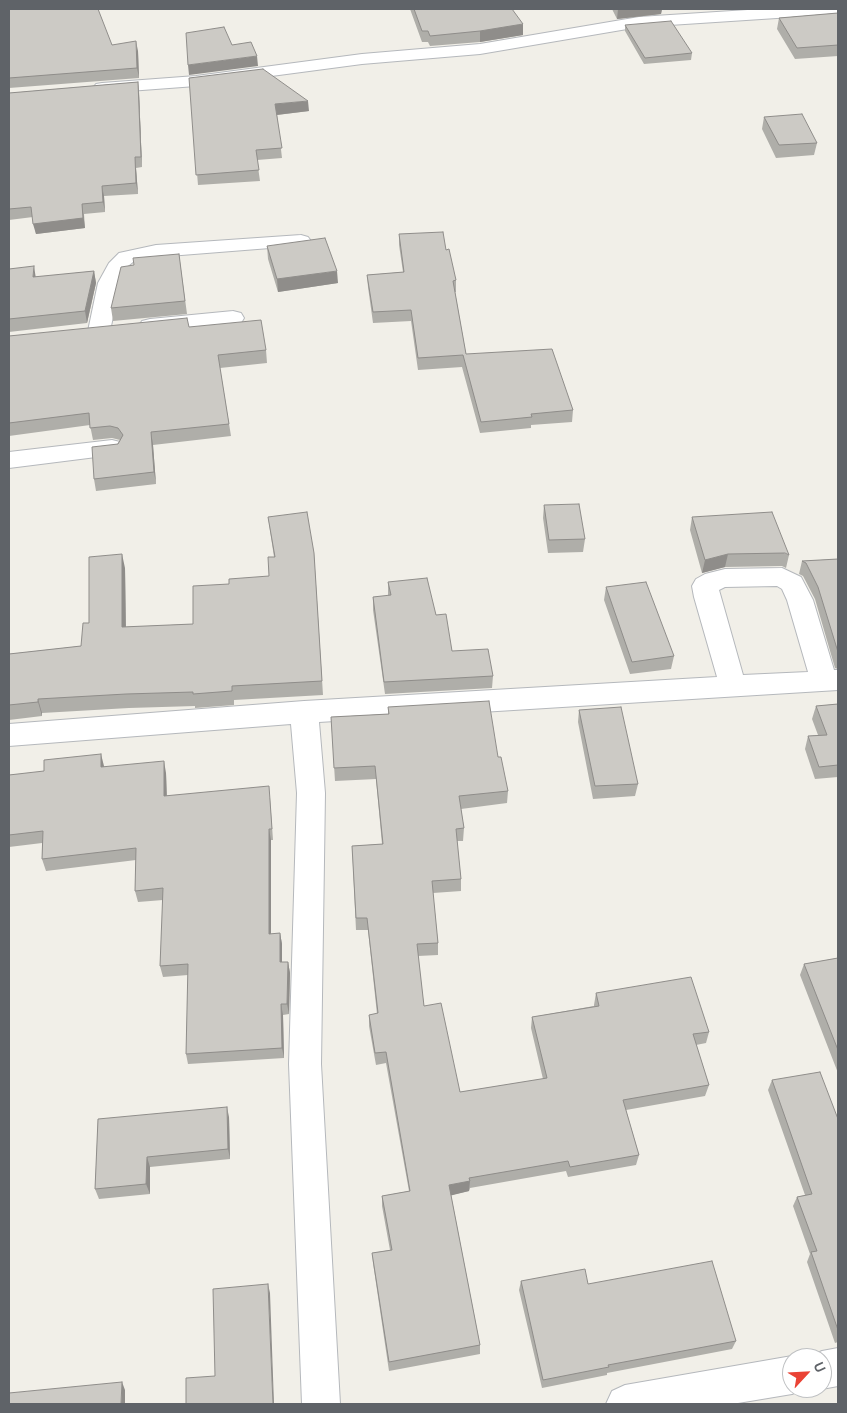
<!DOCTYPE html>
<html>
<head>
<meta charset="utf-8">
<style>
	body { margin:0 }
	#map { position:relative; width:847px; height:1413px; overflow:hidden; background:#f1efe8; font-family:"Space Grotesk",sans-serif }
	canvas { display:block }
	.frame { position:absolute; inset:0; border:10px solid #5f6368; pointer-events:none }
	.north { position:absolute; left:782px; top:1348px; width:50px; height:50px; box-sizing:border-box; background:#fff; border:1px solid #bfc1c3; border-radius:50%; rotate:65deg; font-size:14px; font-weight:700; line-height:20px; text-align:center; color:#5f6368 }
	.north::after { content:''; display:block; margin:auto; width:18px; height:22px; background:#ea4335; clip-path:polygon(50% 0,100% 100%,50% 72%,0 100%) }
</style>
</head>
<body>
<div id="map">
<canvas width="847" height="1413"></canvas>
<div class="frame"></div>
<div class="north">U</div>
</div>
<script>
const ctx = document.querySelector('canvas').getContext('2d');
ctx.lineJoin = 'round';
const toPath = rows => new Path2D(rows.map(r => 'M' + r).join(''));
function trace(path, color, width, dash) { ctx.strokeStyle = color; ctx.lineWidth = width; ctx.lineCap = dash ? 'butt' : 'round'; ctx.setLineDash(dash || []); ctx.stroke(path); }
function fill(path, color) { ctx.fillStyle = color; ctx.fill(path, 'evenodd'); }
const street = toPath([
	[763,9,838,9,838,14,639,27,480,54,362,64,196,86,102,93,96,92,93,88,96,84,102,83,196,76,362,54,480,44,639,17,763,9],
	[301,235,308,237,311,241,308,245,156,257,133,262,128,266,120,283,110,331,107,336,99,338,91,336,88,331,98,283,109,263,119,253,156,245,301,235],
	[233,311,241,313,244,318,241,323,150,333,142,331,139,326,142,321,150,319,233,311],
	[112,440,120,442,124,448,120,454,9,468,9,452,112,440],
	[782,568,801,577,813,600,834,670,838,670,838,690,319,722,325,793,321,1064,340,1404,302,1404,289,1064,297,793,291,724,9,746,9,724,304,701,717,677,694,597,692,586,696,579,705,574,725,569,782,568],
	[777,586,782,589,787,600,808,672,743,675,719,590,725,587,777,586],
	[838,1348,838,1386,822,1389,820,1388,822,1388,822,1358,809,1357,822,1351,838,1348],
	[792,1356,796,1358,792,1358,792,1388,805,1388,792,1394,732,1404,606,1404,612,1391,625,1385,792,1356]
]);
trace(street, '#b5b8bc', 2);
fill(street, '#fff');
fill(toPath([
	[9,9,112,45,138,51,139,78,9,88,9,89],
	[410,9,512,9,523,35,480,42,430,46,428,42,422,42],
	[612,9,662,9,661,14,617,19],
	[838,13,838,56,795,59,777,29,779,18],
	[625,25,692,53,691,60,644,64,625,31],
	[189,78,309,111,277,115,282,158,257,160,260,181,198,185],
	[138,82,139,92,142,167,136,168,138,194,104,196,105,212,84,214,85,228,36,234,33,217,9,220,9,93],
	[764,117,817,143,814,155,776,158,762,129],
	[399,234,446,250,456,280,456,292,455,292,466,354,573,410,572,422,531,425,531,428,480,433,462,367,418,370,411,321,373,323,368,287,367,275,403,272,399,245],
	[267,246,338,283,278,292,268,259],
	[179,254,187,314,113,321,111,308,134,265],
	[9,269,36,277,94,271,96,283,87,323,9,332],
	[189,327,266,350,267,363,220,368,231,436,153,445,156,484,96,491,94,479,120,440,112,438,93,440,90,425,9,436,9,336],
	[544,505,585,539,583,552,548,553,543,518],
	[268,517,314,553,323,695,234,700,234,705,195,708,195,706,129,708,42,713,42,716,9,720,9,654,81,646,89,623,125,568,126,627,193,624,229,584,269,576,274,557],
	[692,517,789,555,786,568,782,566,725,567,702,573,690,530],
	[838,559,838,669,835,668,815,599,803,576,799,574,802,561],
	[388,582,436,615,452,651,493,676,492,688,385,694,373,610,373,597,388,596],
	[606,587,674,656,671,669,630,674,604,600],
	[838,704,838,777,815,779,805,749,808,736,818,735,812,719,816,706],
	[388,707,498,757,508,791,507,803,461,809,464,828,463,841,457,841,461,879,461,891,433,893,438,943,438,955,418,956,424,1006,460,1092,543,1079,531,1028,532,1017,594,1006,594,1005,596,993,709,1032,706,1043,696,1045,709,1085,705,1096,626,1110,639,1155,636,1165,568,1177,566,1171,470,1188,469,1191,451,1195,480,1345,480,1354,389,1371,373,1263,372,1253,390,1250,382,1206,382,1196,409,1191,386,1063,376,1065,369,1026,369,1015,377,1014,368,930,356,930,352,846,382,844,376,779,335,781,331,717,388,714],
	[579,710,638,784,635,796,593,799,578,722],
	[104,767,166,773,167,796,270,798,273,840,271,840,271,934,280,933,282,944,282,962,288,962,290,973,289,1014,283,1015,284,1058,188,1064,186,1054,188,975,163,977,160,966,163,900,138,902,135,891,136,860,46,871,42,859,42,843,9,847,9,775],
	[838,958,838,1073,800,975,804,964],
	[772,1080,838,1119,838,1342,835,1343,807,1262,810,1254,793,1206,797,1197,805,1195,768,1090],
	[229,1117,230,1159,150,1167,150,1194,99,1199,95,1189,98,1119],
	[521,1281,588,1284,736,1341,732,1349,607,1373,607,1375,542,1388,519,1290]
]), '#afaea9');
fill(toPath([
	[618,9,662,9,661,14,617,19],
	[523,24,523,35,480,42,480,31],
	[136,41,138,51,139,78,137,68],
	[257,56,258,66,189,75,188,65],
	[138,82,139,92,142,167,141,157],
	[308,101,309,111,276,115,275,104],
	[135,157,136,168,138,194,136,183],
	[102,186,104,196,105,212,103,202],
	[82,204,85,228,36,234,33,224],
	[34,266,36,279,33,277],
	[94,271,96,283,87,323,85,311],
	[337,271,338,283,278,292,277,279],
	[151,432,153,445,156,484,154,472],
	[122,554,125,568,126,642,122,627],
	[728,554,725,567,702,573,705,560],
	[38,699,42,713,42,716,38,702],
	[101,754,104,766,104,779,101,767],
	[164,761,166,773,167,808,164,796],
	[269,829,271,840,271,945,269,934],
	[280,933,282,944,282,973,280,962],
	[288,962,290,973,289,1014,287,1004],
	[281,1004,283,1015,284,1058,282,1048],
	[227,1107,229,1117,230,1159,228,1149],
	[147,1157,150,1167,150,1194,146,1184],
	[470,1181,469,1191,449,1196,449,1185],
	[268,1284,270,1293,274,1404,273,1404],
	[122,1382,125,1390,125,1404,121,1404]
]), '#8f8d8a');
const building = toPath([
	[9,9,98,9,112,45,136,41,137,68,9,78,9,9],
	[414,9,512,9,523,24,480,31,430,36,428,31,422,31,414,9],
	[838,13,838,45,797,48,779,18,838,13],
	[671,21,692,53,645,58,625,25,671,21],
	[224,27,232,45,251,42,257,56,188,65,186,33,224,27],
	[263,69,308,101,275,104,282,148,256,150,259,170,196,175,189,78,263,69],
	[138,82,141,157,135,157,136,183,102,186,103,202,82,204,83,218,33,224,31,207,9,209,9,93,138,82],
	[802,114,817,143,779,145,764,117,802,114],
	[443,232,446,250,449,249,456,280,453,281,466,354,552,349,573,410,531,414,532,417,481,422,463,355,418,358,411,310,373,312,367,275,404,272,399,234,443,232],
	[325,238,337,271,277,279,267,246,325,238],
	[179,254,185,301,111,308,121,267,134,265,133,258,179,254],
	[34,266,33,277,94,271,85,311,9,319,9,269,34,266],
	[187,318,189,327,261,320,266,350,218,355,229,424,151,432,154,472,94,479,92,447,118,444,123,435,118,428,110,426,90,428,89,413,9,423,9,336,187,318],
	[579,504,585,539,549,540,544,505,579,504],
	[307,512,314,553,322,681,232,686,232,691,193,694,193,692,126,694,38,699,38,702,9,705,9,654,81,646,83,623,89,623,89,557,122,554,122,627,193,624,193,586,229,584,229,579,269,576,268,557,275,557,268,517,307,512],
	[772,512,789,555,785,553,728,554,705,560,692,517,772,512],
	[838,559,838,652,818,587,806,563,802,561,838,559],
	[427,578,436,615,446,614,452,651,488,649,493,676,384,682,373,597,391,595,388,582,427,578],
	[646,582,674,656,632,662,606,587,646,582],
	[489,701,498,757,501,757,508,791,459,796,464,828,456,829,461,879,432,881,438,943,417,944,424,1006,441,1003,460,1092,547,1078,532,1017,599,1006,596,993,691,977,709,1032,693,1034,709,1085,623,1100,639,1155,570,1167,568,1161,469,1178,470,1181,449,1185,480,1345,389,1362,372,1253,392,1250,382,1196,410,1191,386,1052,375,1053,369,1015,378,1013,367,918,356,918,352,846,383,844,375,766,334,768,331,717,389,714,388,707,489,701],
	[838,704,838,765,819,767,808,736,827,735,816,706,838,704],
	[621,707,638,784,595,786,579,710,621,707],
	[101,754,101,767,164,761,164,796,269,786,272,829,269,829,269,934,280,933,280,962,288,962,287,1004,281,1004,282,1048,186,1054,188,964,160,966,163,888,135,891,136,848,42,859,43,831,9,835,9,775,44,771,44,760,101,754],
	[838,958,838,1050,804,964,838,958],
	[820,1072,838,1119,838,1330,811,1252,817,1251,797,1197,812,1194,772,1080,820,1072],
	[227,1107,228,1149,147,1157,146,1184,95,1189,98,1119,227,1107],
	[712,1261,736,1341,608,1365,609,1367,543,1380,521,1281,585,1269,588,1284,712,1261],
	[268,1284,273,1404,186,1404,186,1378,215,1376,213,1289,268,1284],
	[122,1382,121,1404,9,1404,9,1393,122,1382]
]);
fill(building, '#cccac5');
trace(building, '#8f8d8a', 1);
</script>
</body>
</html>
